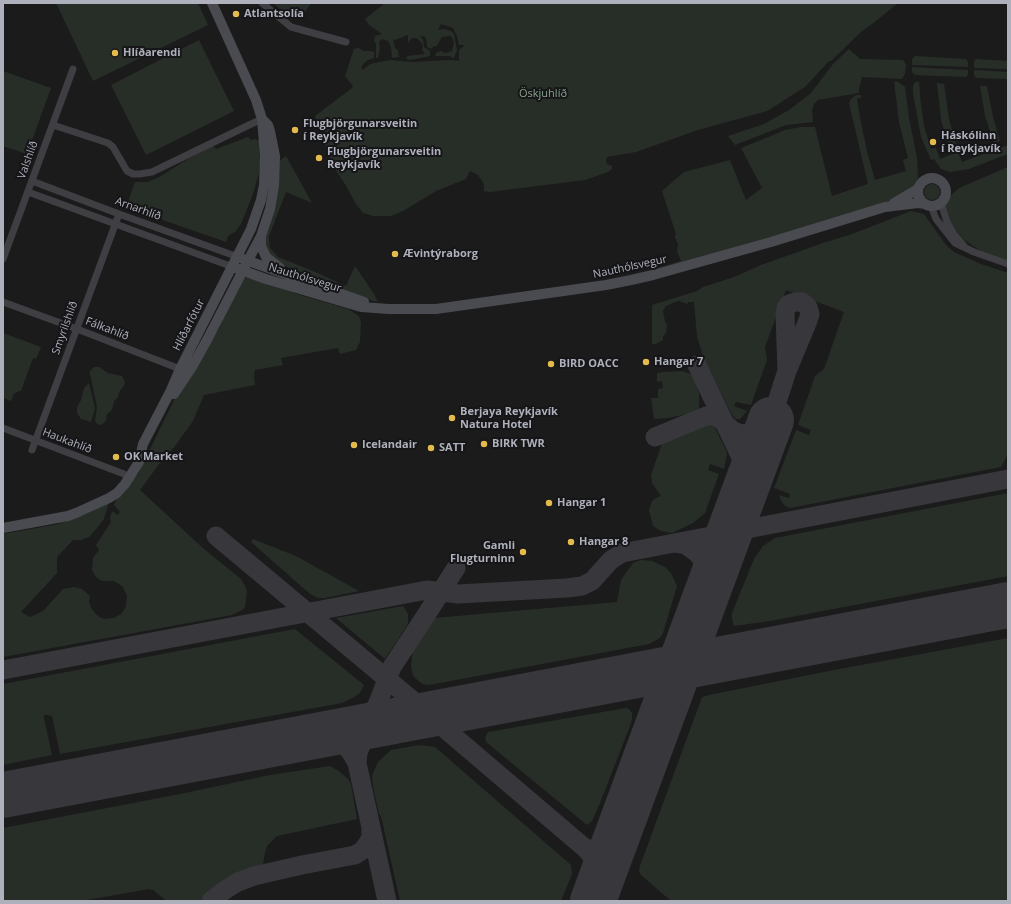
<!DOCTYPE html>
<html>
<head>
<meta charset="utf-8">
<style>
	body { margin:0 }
	#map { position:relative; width:1011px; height:904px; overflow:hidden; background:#1b1b1c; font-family:"Open Sans",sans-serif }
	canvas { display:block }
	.frame { position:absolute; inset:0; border:4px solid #aeb1bb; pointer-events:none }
</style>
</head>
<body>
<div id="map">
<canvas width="1011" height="904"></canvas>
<div class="frame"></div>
</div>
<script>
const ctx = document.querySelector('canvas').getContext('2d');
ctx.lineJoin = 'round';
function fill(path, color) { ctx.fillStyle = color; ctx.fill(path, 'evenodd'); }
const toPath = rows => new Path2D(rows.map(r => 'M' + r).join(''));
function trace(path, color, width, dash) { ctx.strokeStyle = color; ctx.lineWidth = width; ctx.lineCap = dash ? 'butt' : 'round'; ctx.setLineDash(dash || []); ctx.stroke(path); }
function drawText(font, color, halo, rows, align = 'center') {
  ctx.font = font + ' "Open Sans",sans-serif'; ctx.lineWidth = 4; ctx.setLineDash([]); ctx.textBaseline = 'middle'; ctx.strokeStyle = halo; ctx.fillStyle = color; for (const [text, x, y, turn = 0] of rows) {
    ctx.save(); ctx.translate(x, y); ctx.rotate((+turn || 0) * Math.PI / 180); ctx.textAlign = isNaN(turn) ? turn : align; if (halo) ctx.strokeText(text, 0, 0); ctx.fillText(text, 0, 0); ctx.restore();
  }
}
fill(toPath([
	[56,3,198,3,208,25,93,81],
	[273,3,311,3,303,15,285,13],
	[385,3,898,3,876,21,861,32,831,61,829,61,805,87,767,111,698,130,636,152,607,157,606,160,607,164,612,166,612,169,608,172,585,180,490,192,484,191,484,184,478,175,470,171,466,179,436,191,403,211,391,216,373,216,363,213,356,204,345,184,331,163,315,116,352,88,353,84,352,85,345,76,354,49,359,48,363,51,370,51,374,52,374,58,366,61,361,67,363,70,370,64,390,60,412,62,451,60,459,61,459,50,465,45,459,45,457,36,453,28,441,24,438,30,444,29,451,31,454,34,457,50,454,58,449,56,435,56,436,53,440,51,446,53,452,51,454,42,451,36,442,37,436,47,434,46,431,49,427,47,426,37,420,36,423,40,424,47,430,51,430,56,410,60,407,59,406,58,408,56,425,54,422,50,423,47,421,42,416,38,412,38,408,43,408,35,395,40,393,39,395,48,398,50,399,57,392,58,391,47,388,41,382,39,379,42,380,48,378,58,376,58,376,43,374,41,375,36,382,34,369,25,365,19],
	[199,40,234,111,146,155,111,85],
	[849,49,860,59,903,60,906,64,905,74,902,79,862,77,859,89,859,93,818,100,814,104,812,110,813,122,786,125,735,145,728,136,764,124,789,110,811,93,833,64],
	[915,56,966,59,968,62,968,67,912,65,912,59],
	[976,59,1008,61,1008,69,974,68,974,62],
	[912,67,968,70,968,74,966,77,915,75,912,72],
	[974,70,1008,72,1008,79,976,78,974,75],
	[3,71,51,88,27,154,3,146],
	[894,81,898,82,905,87,909,118,917,158,918,178,913,188,896,199,884,204,802,229,636,275,681,261,677,251,678,244,675,237,676,234,662,191,684,172,730,160,746,200,762,188,741,148,761,140,785,130,801,127,815,127,832,196,868,184,849,103,851,99,856,95,861,95,861,98,857,98,860,118,867,151,875,180,906,171,903,160,908,158,899,122],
	[915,82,919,82,921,105,924,126,931,149,936,148,940,159,958,152,962,162,1008,145,1008,154,969,169,950,172,941,169,934,159,931,160,921,137,913,93,913,86],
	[937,83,944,84,949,119,957,147,950,149,941,120],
	[980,86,987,86,993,117,1000,141,994,143,985,116],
	[248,137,251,140,255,139,259,141,260,163,259,173,253,194,241,224,236,231,228,236,226,242,163,220,158,216,127,205,135,182,148,182,161,176,188,159,213,146,216,149],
	[286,156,312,203,286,192,269,236,269,242,270,248,278,257,313,271,346,286,355,266,374,294,378,302,366,299,341,290,311,276,282,265,264,249,278,162],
	[1008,167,1008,261,979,250,963,239,953,226,948,218,945,205,949,197,959,188],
	'924 192a8 8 0 1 1 16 0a8 8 0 1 1-16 0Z',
	[911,211,924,214,946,245,954,252,981,264,1008,273,1008,454,1001,467,790,508,785,506,781,501,779,495,789,498,790,494,774,488,796,430,809,435,811,430,798,425,815,376,824,369,844,312,786,290,765,347,767,360,751,405,736,402,734,406,747,411,740,419,736,419,732,415,704,359,697,337,694,302,688,302,688,304,679,301,675,302,666,306,663,311,665,322,667,325,666,333,663,336,663,340,656,344,652,344,652,305,697,291,703,287,734,277,761,265,823,243,852,234],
	[251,276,297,294,348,309,359,316,361,323,360,342,356,350,340,354,338,348,281,358,283,365,255,370,254,377,255,385,204,395,193,421,175,446,162,460,140,490,204,549,241,579,245,586,247,591,245,607,242,610,232,615,3,657,3,534,59,524,90,512,110,499,104,519,98,527,89,537,81,540,73,540,57,557,57,573,21,612,30,617,43,611,63,589,74,587,82,589,90,596,89,602,91,608,96,614,101,618,105,619,114,618,121,614,124,610,126,606,127,596,123,587,114,581,102,581,96,577,92,570,93,558,99,550,96,545,111,522,110,518,112,511,118,515,120,512,114,505,118,495,138,474,175,398,220,327,233,293,240,280],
	[3,333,41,347,36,359,33,358,21,391,19,391,14,394,11,401,3,398],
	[94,367,99,367,108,373,122,376,125,382,124,386,120,390,118,397,114,401,112,410,107,414,106,421,101,425,97,424,95,421,97,407,90,374,90,371],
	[682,371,694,375,699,393,699,408,697,412,668,418,654,419,651,398,658,398,658,389,663,388,662,381,657,382,657,373,663,372],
	[89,383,95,408,91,422,81,419,77,413,77,407,81,400,84,388],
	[708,425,714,426,726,450,727,454,724,469,710,464,708,470,719,474,705,513,693,523,672,533,661,531,653,526,649,510,652,501,656,498,661,496,652,483,651,475,662,443,691,428],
	[1008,493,1008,576,770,621,734,626,732,619,732,613,754,559,763,546,775,538],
	[253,539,296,556,359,591,325,598,318,598,310,594,251,542],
	[641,560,652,561,665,567,671,573,677,586,663,633,660,638,649,644,429,685,422,684,413,676,411,665,413,649,434,618,617,602,621,580,633,563],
	[403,606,408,614,408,624,385,659,336,618],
	[295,629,364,685,360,693,354,697,342,703,60,754,52,716,47,715,44,715,44,718,52,755,3,765,3,684],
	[1008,638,1008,901,671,901,641,875,639,871,640,866,702,697,709,695,834,670],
	[626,708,629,709,632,713,632,719,630,726,600,803,592,821,587,825,486,742,485,738,488,732],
	[419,745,435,747,571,865,572,874,561,901,400,901,381,816,379,814,374,792,372,778,373,773,378,762,391,750],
	[330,766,339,771,348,779,351,784,357,819,277,836,267,846,264,857,263,867,242,873,234,877,215,889,201,901,167,901,153,890,149,889,81,901,3,901,3,828,180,794,270,775]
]), '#272e28');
trace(toPath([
	[697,365,745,466,747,479,744,493,734,517,728,525,715,534],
	[655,437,706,416,714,416,720,419,733,431,741,434,754,433,763,429,771,420,787,371,807,323,810,314,808,307,802,302,795,302,789,304,786,308,785,314,787,371],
	[216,536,417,704,432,710,463,708],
	[674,543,686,545,697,553,703,560,707,568,708,576,708,592],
	[3,670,427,590,458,594,567,588,582,586,592,581,611,560,622,553,1008,479],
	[415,717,433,721,444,728,586,849,599,865,601,871,601,880],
	[335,733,360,724,369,717,373,710],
	[317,736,335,740,344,745,350,751,357,763],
	[363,740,375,728,387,723],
	[586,849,599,849,608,847,615,842],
	[211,901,225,890,238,882,254,876,302,865,355,855,363,850,368,843,371,837,371,828],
	[387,901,357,763,358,753,392,667,430,609,456,568]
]), '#38383c', 19);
trace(toPath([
	[3,795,1008,605],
	[593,901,771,420]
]), '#38383c', 46);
trace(toPath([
	[262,3,291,27,346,42],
	[53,125,108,143,113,147,127,171,133,174,140,174,152,172,249,125,262,119],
	[32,181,119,214,238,257],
	[28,192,233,267],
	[941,203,947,222,954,234,964,246],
	[931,206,936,219,955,243,974,252,1008,264],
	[3,259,73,69],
	[3,302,77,329,180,369],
	[3,428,124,474],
	[32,450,119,214]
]), '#3e3e43', 7);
trace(toPath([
	'918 192a14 14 0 1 1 28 0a14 14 0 1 1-28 0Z',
	[894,203,918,189],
	[261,236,261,246,266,257,280,268],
	[243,259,364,302],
	[233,267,266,279,361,307,389,309,436,309,606,285,631,280,653,275,771,242,885,207,918,203,925,204],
	[174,394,192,367,207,340,252,253,261,236,270,209,274,186,275,156,270,131,268,125,262,119],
	[3,528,68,516,76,513,109,498,117,493,125,484,139,462,143,444,171,390,180,369,251,229,261,200,264,185,265,156,262,119,256,100,212,3]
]), '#4a4b51', 10);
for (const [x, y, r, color] of [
	[236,14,4,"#e3bb4c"],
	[115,53,4,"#e3bb4c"],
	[295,130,4,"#e3bb4c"],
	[933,142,4,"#e3bb4c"],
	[319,158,4,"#e3bb4c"],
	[395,254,4,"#e3bb4c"],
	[646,362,4,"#e3bb4c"],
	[551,364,4,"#e3bb4c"],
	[452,418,4,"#e3bb4c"],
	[484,444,4,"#e3bb4c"],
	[354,445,4,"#e3bb4c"],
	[431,448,4,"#e3bb4c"],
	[116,457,4,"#e3bb4c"],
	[549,503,4,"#e3bb4c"],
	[571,542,4,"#e3bb4c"],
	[523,552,4,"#e3bb4c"]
]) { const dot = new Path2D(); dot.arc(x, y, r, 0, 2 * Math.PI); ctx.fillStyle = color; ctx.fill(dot); trace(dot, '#161518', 1.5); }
drawText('bold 11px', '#aeb1bb', '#161518', [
	["Atlantsolía",244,14],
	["Hlíðarendi",123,53],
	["Flugbjörgunarsveitin",303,124],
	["í Reykjavík",303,137],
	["Háskólinn",941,136],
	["í Reykjavík",941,149],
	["Flugbjörgunarsveitin",327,152],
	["Reykjavík",327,165],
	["Ævintýraborg",403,254],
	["Hangar 7",654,362],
	["BIRD OACC",559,364],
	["Berjaya Reykjavík",460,412],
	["Natura Hotel",460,425],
	["BIRK TWR",492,444],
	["Icelandair",362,445],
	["SATT",439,448],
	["OK Market",124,457],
	["Hangar 1",557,503],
	["Hangar 8",579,542],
	["Gamli",515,546,"right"],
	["Flugturninn",515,559,"right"]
], 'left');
drawText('11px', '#87a48b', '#161518', [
	["Öskjuhlíð",543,94]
]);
drawText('11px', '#aeb1bb', '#161518', [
	["Valshlíð",28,160,-70],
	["Arnarhlíð",138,209,20],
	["Nauthólsvegur",630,267,-12],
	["Nauthólsvegur",305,278,17],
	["Hlíðarfótur",189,325,-63],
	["Smyrilshlíð",65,328,-70],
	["Fálkahlíð",107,329,21],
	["Haukahlíð",67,441,21]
]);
</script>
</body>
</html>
